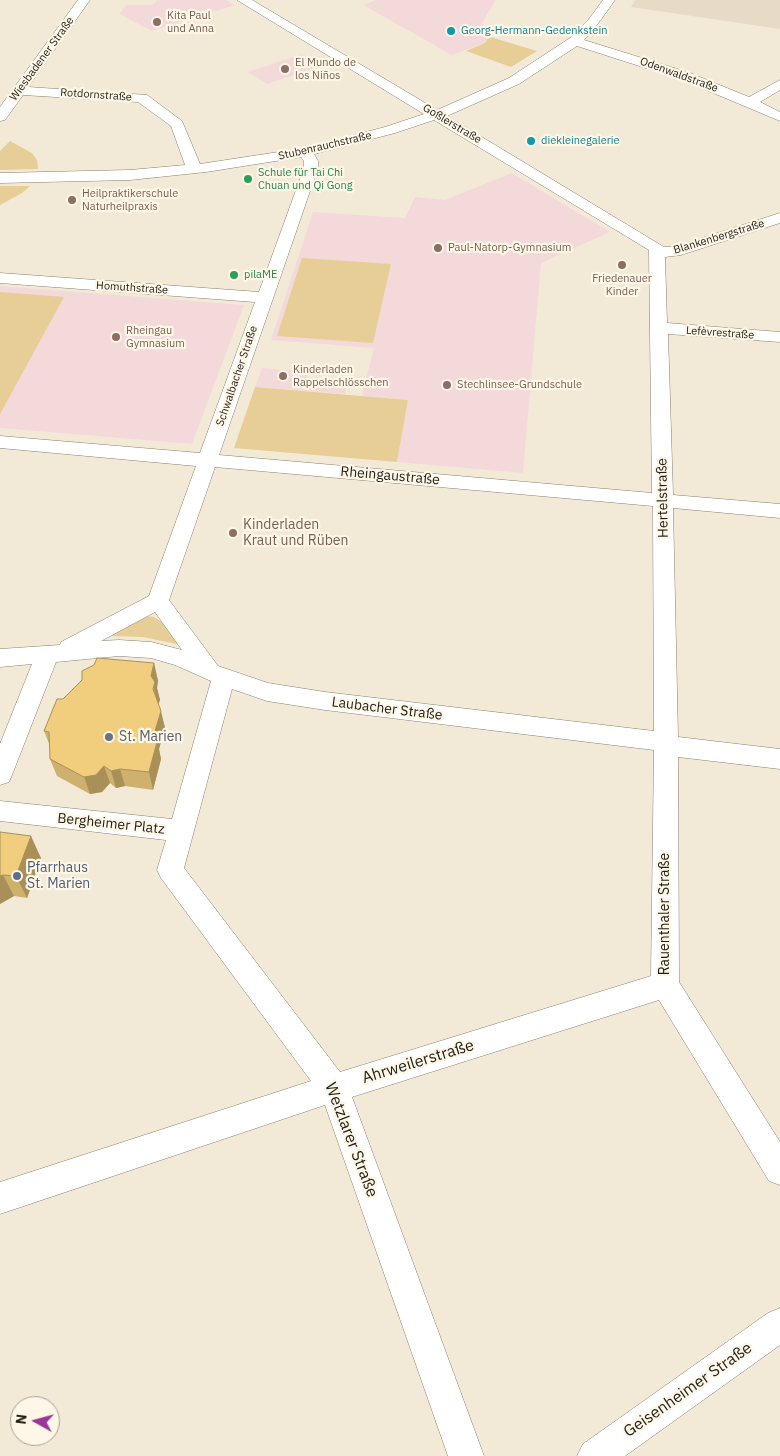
<!DOCTYPE html>
<html>
<head>
<meta charset="utf-8">
<style>
	body { margin:0 }
	#map { position:relative; width:780px; height:1456px; overflow:hidden; background:#f2ead7; font-family:"IBM Plex Sans",sans-serif }
	canvas { display:block }
	.north { position:absolute; left:10px; top:1396px; width:50px; height:50px; box-sizing:border-box; background:#fef7e8; border:1px solid #a6a095; border-radius:50%; rotate:277deg; font-size:14px; font-weight:700; line-height:20px; text-align:center; color:#211e18 }
	.north::after { content:''; display:block; margin:auto; width:18px; height:22px; background:#9b359a; clip-path:polygon(50% 0,100% 100%,50% 72%,0 100%) }
</style>
</head>
<body>
<div id="map">
<canvas width="780" height="1456"></canvas>
<div class="north">N</div>
</div>
<script>
const ctx = document.querySelector('canvas').getContext('2d');
ctx.lineJoin = 'round';
function fill(path, color) { ctx.fillStyle = color; ctx.fill(path, 'evenodd'); }
const toPath = rows => new Path2D(rows.map(r => 'M' + r).join(''));
function trace(path, color, width, dash) { ctx.strokeStyle = color; ctx.lineWidth = width; ctx.lineCap = dash ? 'butt' : 'round'; ctx.setLineDash(dash || []); ctx.stroke(path); }
function drawText(font, color, halo, rows, align = 'center') {
  ctx.font = font + ' "IBM Plex Sans",sans-serif'; ctx.lineWidth = 4.5; ctx.setLineDash([]); ctx.textBaseline = 'middle'; ctx.strokeStyle = halo; ctx.fillStyle = color; for (const [text, x, y, turn = 0] of rows) {
    ctx.save(); ctx.translate(x, y); ctx.rotate((+turn || 0) * Math.PI / 180); ctx.textAlign = isNaN(turn) ? turn : align; if (halo) ctx.strokeText(text, 0, 0); ctx.fillText(text, 0, 0); ctx.restore();
  }
}
fill(toPath([
	[635,0,780,0,780,29,631,7]
]), '#e7dbc7');
fill(toPath([
	[157,0,226,0,235,5,152,31,119,14,126,5,153,5],
	[376,0,496,0,482,23,489,38,485,43,452,55,363,5],
	[302,54,321,66,267,84,248,72],
	[512,173,610,232,541,263,523,473,397,462,408,400,362,396,374,348,271,340,313,212,405,218,415,197,445,200],
	[0,286,244,305,192,444,0,428],
	[262,368,309,372,306,381,347,386,345,394,255,387]
]), '#f4d9da');
fill(toPath([
	[487,36,537,51,511,67,466,51,485,43,488,38],
	[10,141,32,153,37,160,38,169,0,170,0,151],
	[0,186,30,186,22,193,0,205],
	[302,258,391,264,373,343,277,336],
	[0,292,64,297,0,414],
	[255,387,408,400,397,462,234,448],
	[146,616,154,617,162,622,181,645,143,637,109,636]
]), '#e6ce96');
const minor = toPath([
	[78,0,90,0,28,87,147,95,182,121,200,164,305,148,385,127,424,114,237,0,252,0,437,110,509,78,570,38,589,19,603,0,615,0,597,25,584,40,690,73,749,97,780,80,780,90,760,102,780,112,780,121,680,79,577,46,519,84,447,116,664,247,674,247,780,213,780,223,681,255,665,257,667,323,780,332,780,342,668,334,673,495,780,504,780,518,673,508,678,737,780,749,780,769,678,757,679,982,780,1142,780,1185,769,1181,659,1000,352,1097,484,1456,448,1456,325,1105,0,1214,0,1182,311,1081,161,878,157,870,166,840,0,821,0,801,172,819,211,681,175,665,151,658,119,656,56,662,12,775,9,782,0,785,0,744,32,664,0,667,0,649,60,645,61,642,149,596,196,466,0,448,0,436,200,453,255,302,0,283,0,273,259,292,304,168,304,161,301,157,206,172,130,180,0,183,0,173,130,170,185,165,171,126,138,102,23,95,5,120,0,121,0,107,78,0],
	[434,120,649,250,652,493,219,455,318,168,318,161,314,154,395,133,434,120],
	[215,467,653,506,654,731,325,692,268,683,218,666,169,600,215,467],
	[155,612,182,650,151,642,119,640,101,641,155,612],
	[232,689,267,701,325,710,654,750,651,976,340,1072,184,868,232,689],
	[780,1308,780,1345,625,1456,577,1456,583,1444,768,1313,780,1308]
]);
trace(minor, '#88806f', 1);
fill(minor, '#fff');
fill(toPath([
	[154,663,158,681,157,688,160,700,158,703,165,728,159,749,161,759,153,790,125,786,116,788,110,783,102,792,90,794,57,776,50,759,50,746,44,731,63,699],
	[0,832,41,858,27,898,14,896,0,904]
]), '#ceb16c');
fill(toPath([
	[154,663,158,681,157,688,160,700,158,706,151,676],
	[161,711,165,728,159,749,161,759,153,790,149,772,152,741],
	[104,766,110,783,102,792,90,794,84,777],
	[120,769,125,786,116,788,111,771],
	[31,836,41,858,27,898,16,876],
	[3,875,14,896,0,904,0,876]
]), '#a89058');
const building = toPath([
	[97,658,154,663,151,676,155,682,153,689,161,711,152,741,157,742,149,772,120,769,111,771,104,766,96,775,84,777,50,759,49,732,44,731,57,699,63,699,82,680,82,671,94,665,97,658],
	[0,832,31,836,16,876,3,875,0,876,0,832]
]);
fill(building, '#f0ce7d');
trace(building, '#a89058', 1);
for (const [x, y, r, color] of [
	[157,22,5,"#8d6e63"],
	[451,31,5,"#0f9aa8"],
	[285,69,5,"#8d6e63"],
	[531,141,5,"#0f9aa8"],
	[248,179,5,"#2e9e5b"],
	[72,200,5,"#8d6e63"],
	[438,248,5,"#8d6e63"],
	[622,265,5,"#8d6e63"],
	[234,275,5,"#2e9e5b"],
	[116,337,5,"#8d6e63"],
	[283,376,5,"#8d6e63"],
	[447,385,5,"#8d6e63"],
	[233,533,5,"#8d6e63"],
	[109,737,5,"#6b7280"],
	[17,876,5,"#5c6f8a"]
]) { const dot = new Path2D(); dot.arc(x, y, r, 0, 2 * Math.PI); ctx.fillStyle = color; ctx.fill(dot); trace(dot, '#fef7e8', 2); }
drawText('11px', '#785e54', '#fef7e8', [
	["Kita Paul",167,16],
	["und Anna",167,29],
	["El Mundo de",295,63],
	["los Niños",295,76],
	["Heilpraktikerschule",82,194],
	["Naturheilpraxis",82,207],
	["Paul-Natorp-Gymnasium",448,248],
	["Friedenauer",622,279,"center"],
	["Kinder",622,292,"center"],
	["Rheingau",126,331],
	["Gymnasium",126,344],
	["Kinderladen",293,370],
	["Rappelschlösschen",293,383],
	["Stechlinsee-Grundschule",457,385]
], 'left');
drawText('11px', '#0d838f', '#fef7e8', [
	["Georg-Hermann-Gedenkstein",461,31],
	["diekleinegalerie",541,141]
], 'left');
drawText('11px', '#211e18', '#fef7e8', [
	["Wiesbadener Straße",42,59,-54],
	["Odenwaldstraße",679,75,20],
	["Rotdornstraße",96,95,4],
	["Goßlerstraße",452,124,31],
	["Stubenrauchstraße",325,146,-13],
	["Blankenbergstraße",719,237,-17],
	["Homuthstraße",132,288,4],
	["Lefèvrestraße",720,333,4],
	["Schwalbacher Straße",237,376,-71]
]);
drawText('11px', '#27864d', '#fef7e8', [
	["Schule für Tai Chi",258,173],
	["Chuan und Qi Gong",258,186],
	["pilaME",244,275]
], 'left');
drawText('14px', '#211e18', '#fef7e8', [
	["Rheingaustraße",390,476,5],
	["Hertelstraße",663,498,-91],
	["Laubacher Straße",387,709,7],
	["Bergheimer Platz",111,824,6],
	["Rauenthaler Straße",665,914,-90]
]);
drawText('14px', '#785e54', '#fef7e8', [
	["Kinderladen",243,525],
	["Kraut und Rüben",243,541]
], 'left');
drawText('14px', '#5b616d', '#fef7e8', [
	["St. Marien",119,737]
], 'left');
drawText('14px', '#4e5e75', '#fef7e8', [
	["Pfarrhaus",27,868],
	["St. Marien",27,884]
], 'left');
drawText('16px', '#211e18', '#fef7e8', [
	["Ahrweilerstraße",418,1062,-17],
	["Wetzlarer Straße",351,1140,69],
	["Geisenheimer Straße",688,1390,-35]
]);
</script>
</body>
</html>
